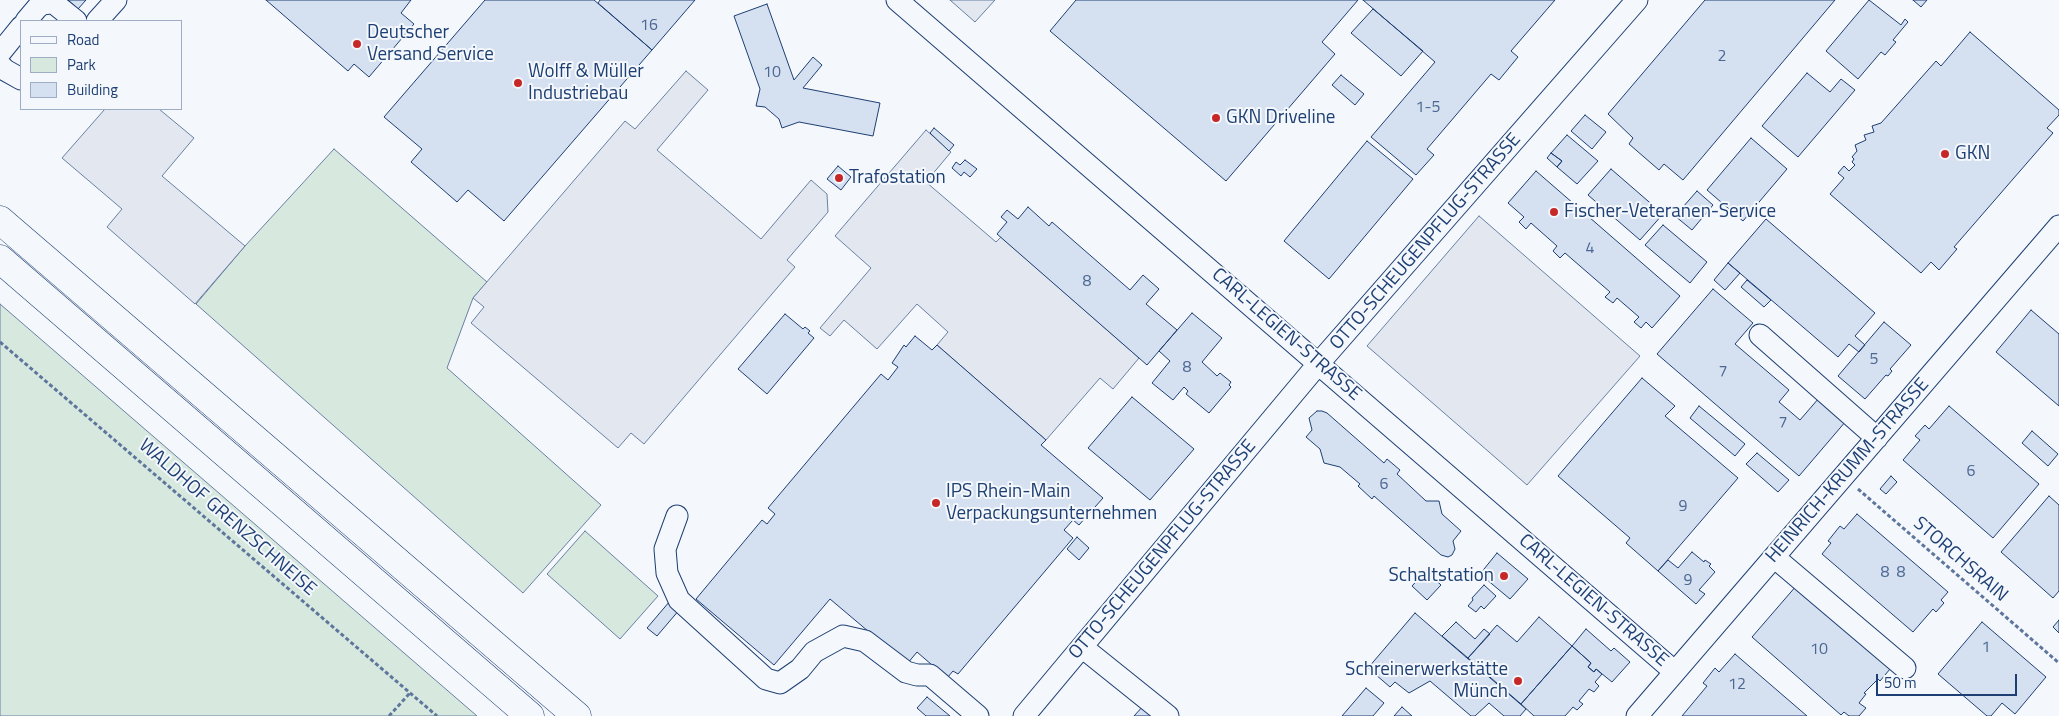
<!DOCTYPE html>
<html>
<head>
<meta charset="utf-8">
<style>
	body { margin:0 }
	#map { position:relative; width:2059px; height:716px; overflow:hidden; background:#f4f7fb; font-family:"Titillium Web",sans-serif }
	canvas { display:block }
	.legend { position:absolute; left:20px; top:20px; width:162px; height:90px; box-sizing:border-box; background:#f4f7fb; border:1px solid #9eadc5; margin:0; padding:6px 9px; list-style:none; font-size:15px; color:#1d3f73 }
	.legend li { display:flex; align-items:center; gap:10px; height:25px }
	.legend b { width:25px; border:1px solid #9eadc5 }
	.scale { position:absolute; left:1876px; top:674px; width:141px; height:22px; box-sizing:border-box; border:2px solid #1d3f73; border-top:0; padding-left:6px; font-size:15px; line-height:18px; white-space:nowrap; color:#1d3f73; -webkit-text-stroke:4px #f4f7fb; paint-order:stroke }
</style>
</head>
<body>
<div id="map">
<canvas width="2059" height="716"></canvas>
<ul class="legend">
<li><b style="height:6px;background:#f4f7fb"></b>Road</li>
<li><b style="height:14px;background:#d7e8df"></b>Park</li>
<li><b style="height:14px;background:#d5e0f0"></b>Building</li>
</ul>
<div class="scale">50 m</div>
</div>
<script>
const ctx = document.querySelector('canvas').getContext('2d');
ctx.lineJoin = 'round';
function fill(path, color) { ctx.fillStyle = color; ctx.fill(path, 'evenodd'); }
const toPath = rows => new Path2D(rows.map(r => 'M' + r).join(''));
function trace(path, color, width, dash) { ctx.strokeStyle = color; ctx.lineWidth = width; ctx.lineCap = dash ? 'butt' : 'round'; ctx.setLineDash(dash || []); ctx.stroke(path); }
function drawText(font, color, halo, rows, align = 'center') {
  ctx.font = font + ' "Titillium Web",sans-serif'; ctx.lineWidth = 4; ctx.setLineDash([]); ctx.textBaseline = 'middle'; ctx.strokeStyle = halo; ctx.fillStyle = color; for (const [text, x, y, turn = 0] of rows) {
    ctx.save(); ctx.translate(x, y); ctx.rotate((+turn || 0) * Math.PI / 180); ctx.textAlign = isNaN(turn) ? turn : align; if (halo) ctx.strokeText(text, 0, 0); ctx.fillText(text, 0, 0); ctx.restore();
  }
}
const green = toPath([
	[334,149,487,282,473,298,447,368,601,505,523,593,196,304,245,246,334,149],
	[0,304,477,716,0,716,0,304],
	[585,531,658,596,620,639,547,574,585,531]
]);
fill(green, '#d7e8df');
trace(green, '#687fa3', 1);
const parking = toPath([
	[950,0,995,0,975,22,950,0],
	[686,71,708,90,657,150,761,239,811,180,827,194,828,212,787,260,795,267,644,444,631,433,618,448,471,323,484,307,473,298,625,121,635,129,686,71],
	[105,109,159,109,194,138,162,176,245,246,195,304,107,227,122,209,62,158,105,109],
	[926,130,951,152,926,182,996,242,1001,237,1139,358,1113,389,1100,378,1046,440,937,345,948,332,917,304,877,349,844,320,830,336,820,328,871,268,835,236,926,130],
	[1479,216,1640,356,1527,485,1367,346,1479,216]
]);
fill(parking, '#e3e8f0');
trace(parking, '#687fa3', 1);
const building = toPath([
	[68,0,86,0,78,9,68,0],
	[266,0,411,0,401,13,414,24,369,77,354,64,348,71,266,0],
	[485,0,594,0,652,50,504,221,468,190,457,202,411,162,422,149,384,117,485,0],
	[600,0,695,0,652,50,598,3,600,0],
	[1076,0,1358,0,1322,42,1335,54,1226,181,1050,31,1076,0],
	[1363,0,1555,0,1511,51,1518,57,1499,80,1491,74,1427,149,1434,155,1416,175,1371,137,1435,62,1363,0],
	[1705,0,1835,0,1683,180,1664,164,1659,170,1629,144,1633,138,1608,114,1705,0],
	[1869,0,1901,25,1905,19,1908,22,1893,40,1896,42,1885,55,1881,52,1858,79,1826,51,1869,0],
	[1913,0,1927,0,1921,7,1913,0],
	[767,4,794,80,813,57,822,65,803,88,880,103,873,136,799,122,782,128,779,119,765,107,756,106,760,89,734,16,767,4],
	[1373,9,1423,51,1401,76,1351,33,1373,9],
	[1970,32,2059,110,2059,115,2047,128,2053,133,1954,247,1957,249,1939,270,1931,262,1921,273,1830,194,1844,178,1838,173,1844,166,1849,171,1855,165,1852,162,1854,159,1852,157,1857,151,1855,145,1866,140,1864,135,1874,132,1872,126,1881,123,1936,61,1941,66,1970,32],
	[1807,73,1830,92,1841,79,1855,90,1798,157,1762,126,1807,73],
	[1341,75,1364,94,1355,105,1332,85,1341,75],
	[1585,115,1606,132,1592,149,1571,131,1585,115],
	[934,128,954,145,949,151,930,133,934,128],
	[1567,135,1598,161,1577,184,1557,167,1562,161,1551,153,1567,135],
	[1751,138,1787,169,1743,221,1707,190,1751,138],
	[1367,141,1413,179,1329,279,1284,241,1367,141],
	[1551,153,1562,161,1557,167,1547,158,1551,153],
	[965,160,977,169,970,177,964,172,961,176,952,168,956,162,960,165,965,160],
	[838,166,851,177,841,190,827,179,838,166],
	[1611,169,1663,214,1640,240,1588,195,1611,169],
	[1536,171,1680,296,1652,328,1646,322,1641,328,1634,322,1639,317,1617,298,1613,303,1605,297,1610,292,1565,253,1560,258,1553,251,1557,246,1531,223,1526,229,1519,222,1524,217,1508,203,1536,171],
	[1697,191,1713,205,1692,230,1675,216,1697,191],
	[1028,207,1049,226,1052,222,1130,290,1143,275,1159,289,1146,304,1177,330,1147,365,997,234,1007,222,1001,217,1007,210,1018,219,1028,207],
	[1766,219,1875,313,1855,336,1865,345,1859,352,1849,344,1838,357,1728,263,1766,219],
	[1663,225,1707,262,1690,283,1645,245,1663,225],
	[1728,263,1740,273,1725,290,1714,280,1728,263],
	[1747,280,1771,300,1764,307,1741,287,1747,280],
	[1713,289,1753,323,1735,344,1789,390,1779,402,1800,420,1819,398,1846,421,1799,476,1657,354,1713,289],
	[2031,310,2059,334,2059,406,1996,352,2031,310],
	[1192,313,1222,338,1202,362,1217,376,1220,373,1231,382,1229,385,1231,387,1209,413,1186,394,1188,391,1184,387,1173,400,1152,383,1170,361,1159,351,1192,313],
	[785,314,803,329,805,327,810,331,808,333,814,338,767,394,738,369,785,314],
	[1884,322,1911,345,1890,369,1892,371,1888,376,1886,375,1865,399,1838,376,1884,322],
	[915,336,932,350,937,345,1046,440,1041,445,1103,498,1079,525,1073,520,1064,530,1073,538,958,674,953,671,947,678,917,652,907,664,830,599,774,665,696,599,762,520,767,524,775,514,768,508,881,374,888,380,898,367,892,363,904,345,906,347,915,336],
	[1642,378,1675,406,1665,416,1738,478,1658,571,1626,543,1630,538,1558,476,1642,378],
	[1132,397,1194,449,1150,500,1088,448,1132,397],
	[1699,406,1745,444,1735,456,1690,418,1699,406],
	[1949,406,2039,484,1993,538,1903,460,1920,440,1915,436,1925,425,1929,429,1949,406],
	[1317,411,1322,411,1327,413,1384,463,1387,459,1400,470,1397,474,1426,501,1439,501,1442,514,1461,531,1453,541,1455,549,1452,555,1448,557,1441,555,1374,496,1372,499,1358,486,1360,484,1340,467,1324,463,1320,449,1306,437,1312,430,1309,418,1317,411],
	[2032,431,2058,454,2048,466,2022,443,2032,431],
	[1757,453,1789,480,1778,492,1746,464,1757,453],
	[1891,476,1897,482,1886,494,1880,489,1891,476],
	[2049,496,2059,505,2059,591,2053,598,2001,552,2049,496],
	[1857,514,1948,592,1941,600,1944,603,1936,612,1933,609,1913,632,1822,554,1831,543,1828,541,1840,526,1844,529,1857,514],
	[1077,537,1089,548,1079,560,1067,549,1077,537],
	[1692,552,1704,562,1705,560,1711,564,1709,566,1715,572,1699,590,1705,594,1696,604,1658,571,1668,560,1678,568,1692,552],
	[1497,553,1528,579,1510,599,1480,574,1497,553],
	[1426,571,1441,585,1427,600,1412,586,1426,571],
	[1484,585,1496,596,1484,609,1481,606,1476,612,1468,606,1473,600,1472,598,1484,585],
	[1797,585,1890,669,1880,681,1878,679,1864,693,1866,694,1859,703,1866,708,1859,716,1849,716,1844,712,1841,715,1752,637,1797,585],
	[670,601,680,609,657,636,647,628,670,601],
	[1415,613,1526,709,1520,716,1504,716,1489,703,1475,716,1471,716,1430,681,1409,693,1395,682,1390,687,1368,668,1415,613],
	[1539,617,1572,646,1521,704,1468,658,1497,625,1517,642,1539,617],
	[2059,620,2059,633,2053,627,2059,620],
	[1456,622,1475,639,1484,629,1490,634,1468,658,1442,636,1456,622],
	[1982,622,2046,677,2015,714,2002,703,1991,716,1987,716,1938,674,1982,622],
	[1586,629,1611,651,1614,648,1630,662,1612,682,1596,669,1594,672,1588,667,1591,663,1572,646,1586,629],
	[1572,646,1591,663,1588,667,1594,672,1596,669,1602,674,1595,682,1599,686,1594,692,1589,689,1579,701,1583,704,1577,710,1573,707,1565,716,1534,716,1521,704,1572,646],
	[1735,654,1807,716,1682,716,1707,686,1703,683,1715,668,1719,672,1735,654],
	[1366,688,1384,703,1373,716,1342,716,1366,688],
	[927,697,950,716,926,716,917,708,927,697],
	[1144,705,1157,716,1134,716,1144,705],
	[1402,707,1412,716,1394,716,1402,707]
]);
fill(building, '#d5e0f0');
trace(building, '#1d3f73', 1);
const minor = toPath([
	[897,0,1675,672],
	[26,21,37,8,42,4,50,3,55,4,76,21],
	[97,21,116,0],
	[0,53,21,27],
	[0,65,5,70,21,79],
	[1760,335,1877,438],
	[677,516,665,549,667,573,679,600,766,679,780,683,800,669,814,652,843,636,865,641,906,672,917,675,930,675,978,716],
	[1774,557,1905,668],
	[1082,647,1168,716],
	[1024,716,1319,363,1637,0],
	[1637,716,2059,226]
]);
const major = toPath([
	[0,220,577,716],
	[0,259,530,716]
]);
trace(minor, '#1d3f73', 23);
trace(major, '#1d3f73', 29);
trace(toPath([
	[0,342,437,716],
	[1858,489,2059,663],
	[389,716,410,693]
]), '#5e769c', 3, [4, 2.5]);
trace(minor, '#f4f7fb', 21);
trace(major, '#f4f7fb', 28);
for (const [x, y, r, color] of [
	[357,44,5,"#c62828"],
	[518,83,5,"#c62828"],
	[1216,118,5,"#c62828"],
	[1945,154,5,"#c62828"],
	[839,178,5,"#c62828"],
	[1554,212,5,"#c62828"],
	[936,503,5,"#c62828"],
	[1504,576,5,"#c62828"],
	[1518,681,5,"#c62828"]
]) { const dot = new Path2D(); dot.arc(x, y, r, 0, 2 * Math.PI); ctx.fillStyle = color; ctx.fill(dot); trace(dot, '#f4f7fb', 2); }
drawText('16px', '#4b6792', null, [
	["16",649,26],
	["2",1722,57],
	["10",772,73],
	["1-5",1428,108],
	["4",1590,249],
	["8",1087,282],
	["5",1874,360],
	["8",1187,368],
	["7",1723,372],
	["7",1783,423],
	["6",1971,472],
	["6",1384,485],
	["9",1683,507],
	["8",1885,573],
	["8",1901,573],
	["9",1688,581],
	["1",1986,648],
	["10",1819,650],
	["12",1737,685]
]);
drawText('19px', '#1d3f73', '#f4f7fb', [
	["Deutscher",367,33],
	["Versand Service",367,55],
	["Wolff & Müller",528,72],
	["Industriebau",528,94],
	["GKN Driveline",1226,118],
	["GKN",1955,154],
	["Trafostation",849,178],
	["Fischer-Veteranen-Service",1564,212],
	["IPS Rhein-Main",946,492],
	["Verpackungsunternehmen",946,514],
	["Schaltstation",1494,576,"right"],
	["Schreinerwerkstätte",1508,670,"right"],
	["Münch",1508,692,"right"]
], 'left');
drawText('19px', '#1d3f73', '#f4f7fb', [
	["OTTO-SCHEUGENPFLUG-STRASSE",1426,242,-49],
	["CARL-LEGIEN-STRASSE",1286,335,41],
	["HEINRICH-KRUMM-STRASSE",1848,471,-49],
	["WALDHOF GRENZSCHNEISE",227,518,41],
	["OTTO-SCHEUGENPFLUG-STRASSE",1163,550,-50],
	["STORCHSRAIN",1960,560,41],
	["CARL-LEGIEN-STRASSE",1593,601,41]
]);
</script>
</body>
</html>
